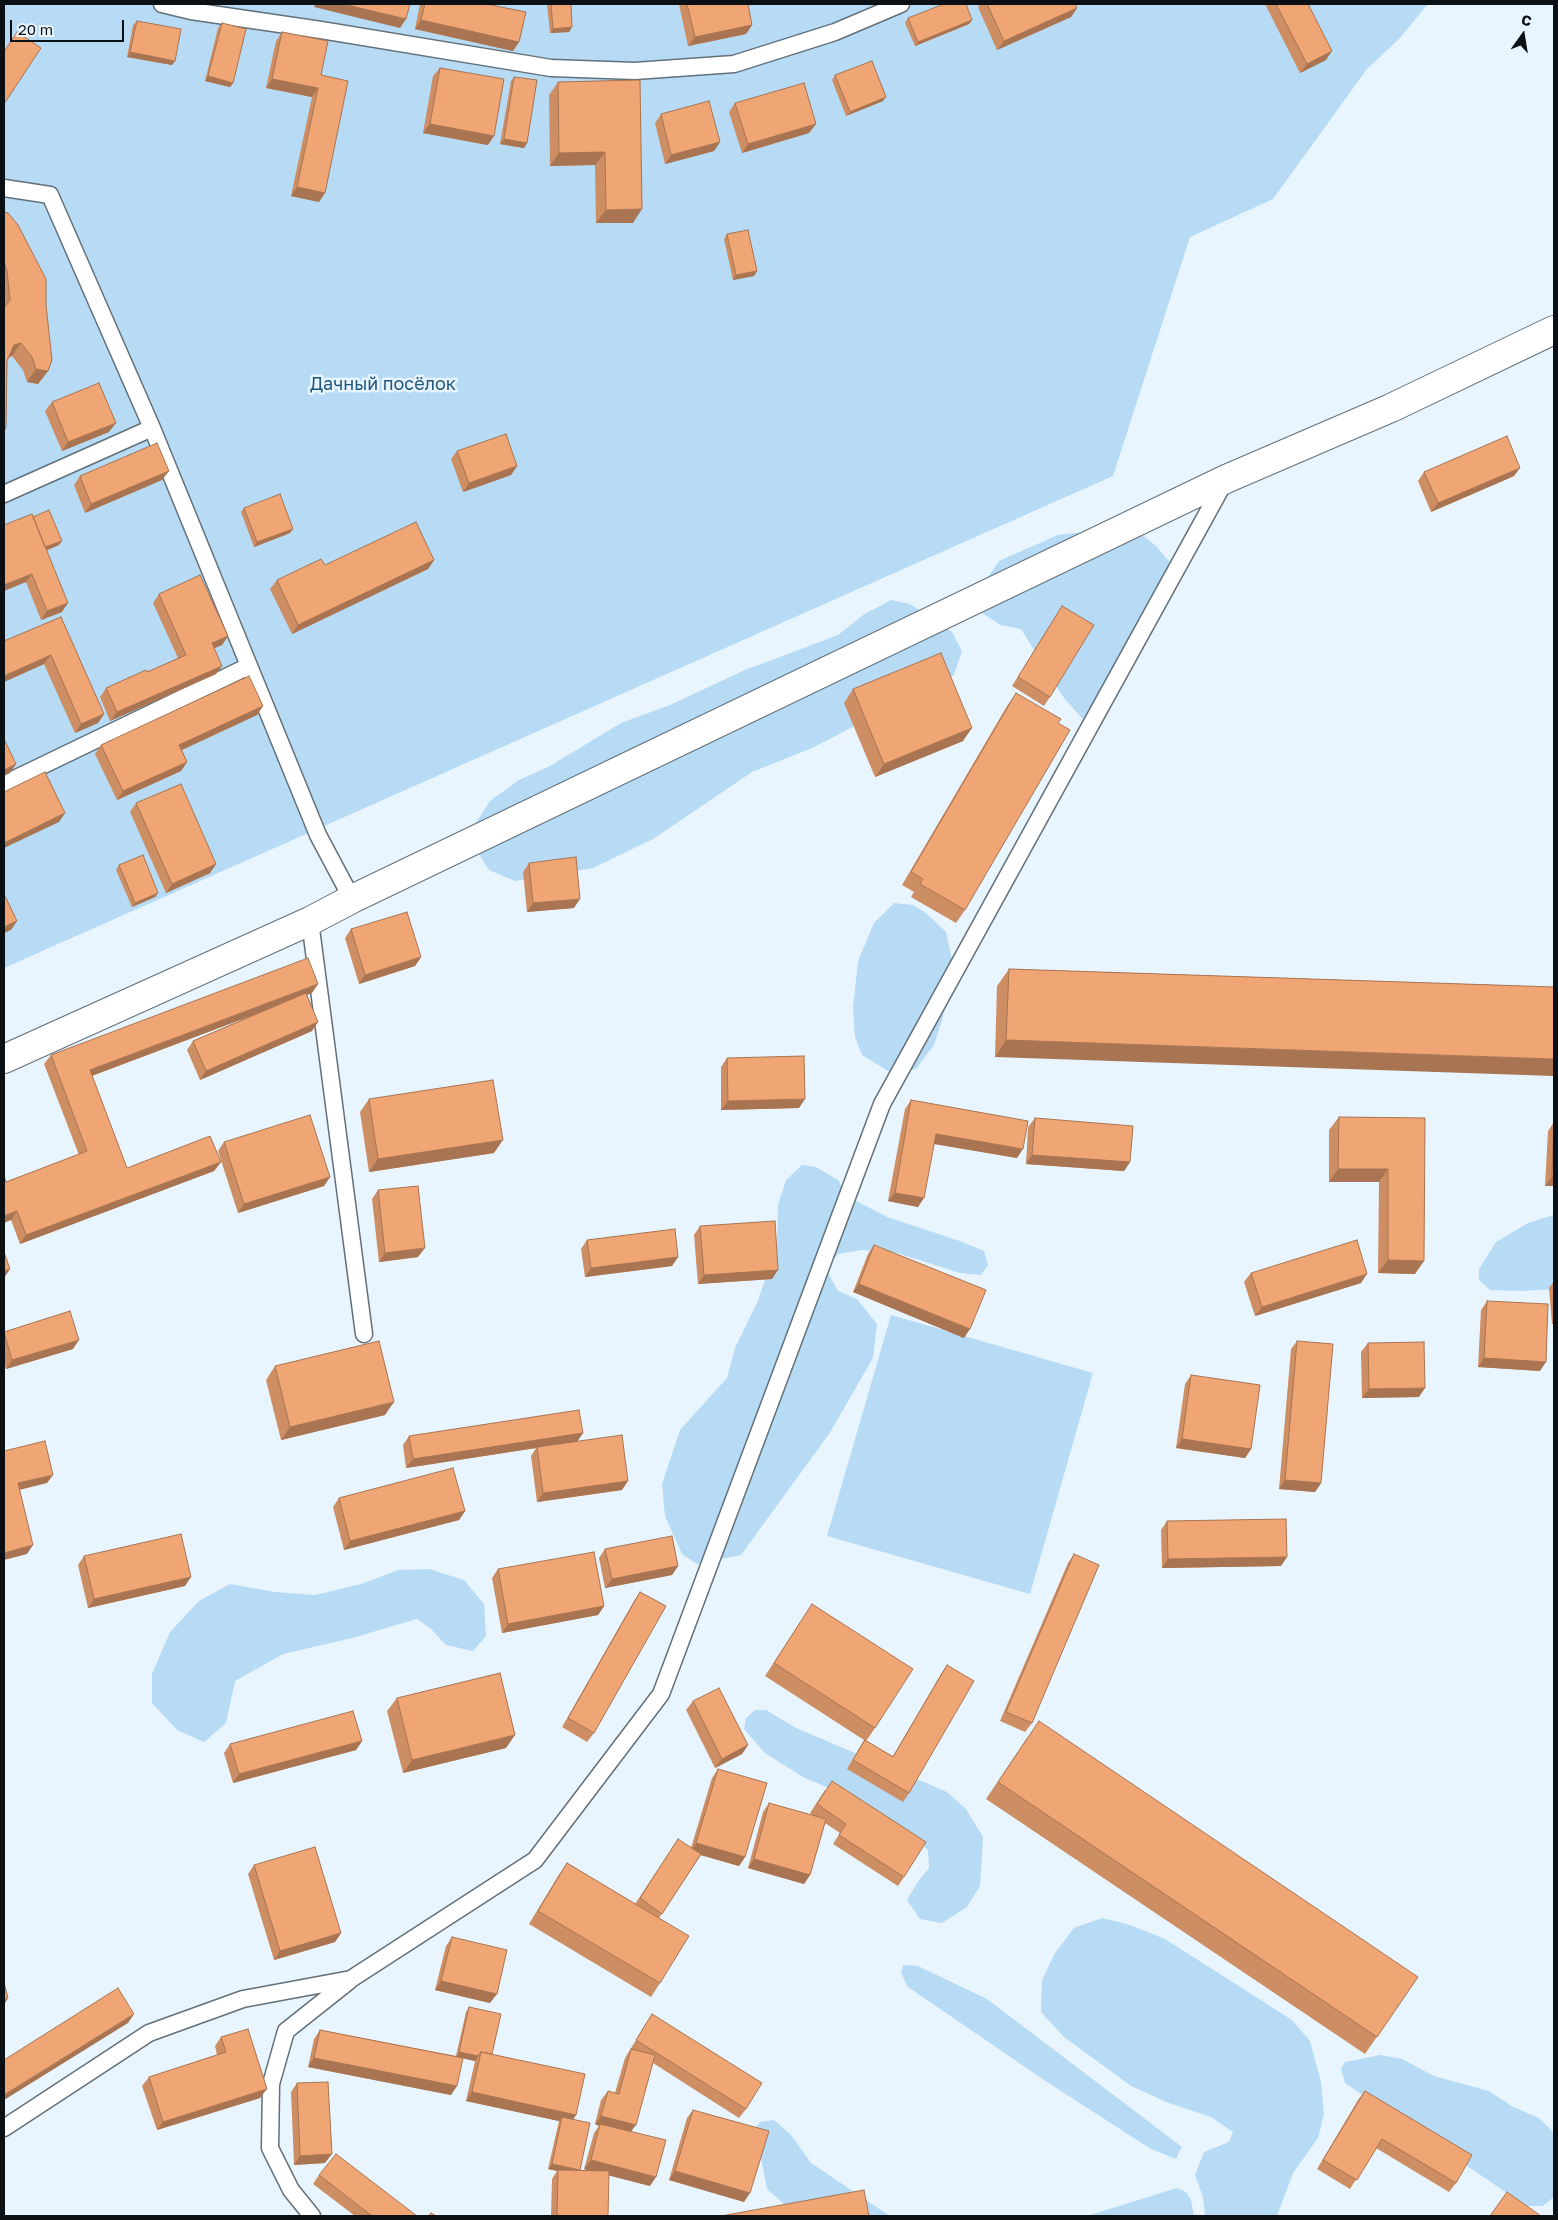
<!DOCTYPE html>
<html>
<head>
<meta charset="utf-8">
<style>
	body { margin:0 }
	#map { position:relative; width:1558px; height:2220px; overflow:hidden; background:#e8f5ff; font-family:"Golos Text",sans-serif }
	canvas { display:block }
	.frame { position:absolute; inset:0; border:5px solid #0b1014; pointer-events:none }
	.north { position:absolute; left:1498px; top:10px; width:50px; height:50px; -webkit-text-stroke:4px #e8f5ff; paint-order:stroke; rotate:13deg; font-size:14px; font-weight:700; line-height:20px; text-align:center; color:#0b1014 }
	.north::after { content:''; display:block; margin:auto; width:18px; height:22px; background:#0b1014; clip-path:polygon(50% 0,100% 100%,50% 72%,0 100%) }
	.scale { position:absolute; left:10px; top:20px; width:114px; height:22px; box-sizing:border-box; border:2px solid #0b1014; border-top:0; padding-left:6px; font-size:15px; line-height:18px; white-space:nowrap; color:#0b1014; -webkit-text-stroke:4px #e8f5ff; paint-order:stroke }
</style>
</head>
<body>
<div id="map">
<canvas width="1558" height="2220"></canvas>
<div class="frame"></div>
<div class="north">С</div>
<div class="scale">20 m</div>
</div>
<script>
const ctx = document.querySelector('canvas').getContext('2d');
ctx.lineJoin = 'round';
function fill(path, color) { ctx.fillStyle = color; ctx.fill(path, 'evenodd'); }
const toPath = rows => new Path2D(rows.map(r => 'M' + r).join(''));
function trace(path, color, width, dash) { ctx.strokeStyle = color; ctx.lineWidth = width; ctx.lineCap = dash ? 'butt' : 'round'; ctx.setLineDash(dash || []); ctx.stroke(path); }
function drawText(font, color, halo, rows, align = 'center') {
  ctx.font = font + ' "Golos Text",sans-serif'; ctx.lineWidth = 5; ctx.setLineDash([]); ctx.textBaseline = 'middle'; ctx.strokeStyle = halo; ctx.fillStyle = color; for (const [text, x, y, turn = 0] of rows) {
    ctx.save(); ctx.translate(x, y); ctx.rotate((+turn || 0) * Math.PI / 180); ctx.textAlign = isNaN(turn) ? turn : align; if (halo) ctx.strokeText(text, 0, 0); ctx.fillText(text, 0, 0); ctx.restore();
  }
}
fill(toPath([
	[4,4,1428,4,1399,39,1367,69,1273,199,1190,237,1113,476,4,968],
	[1132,526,1156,546,1174,567,1087,724,1064,698,1021,629,1001,625,977,610,974,597,999,561,1058,535],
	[891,600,910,604,952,632,962,651,954,675,812,748,752,772,653,839,593,868,515,881,489,870,475,848,472,829,490,801,519,780,550,766,621,723,670,705,745,670,838,635,863,615],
	[894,903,913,905,926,913,946,932,954,969,945,1010,934,1045,916,1069,893,1074,862,1055,855,1037,853,1009,858,961,874,923],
	[802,1165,816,1167,838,1180,847,1196,887,1217,960,1241,984,1251,988,1265,981,1275,960,1273,897,1253,862,1250,838,1254,829,1264,828,1273,838,1291,857,1299,877,1324,873,1358,829,1434,741,1555,697,1564,682,1554,665,1516,662,1484,680,1430,727,1378,735,1348,757,1303,777,1245,778,1205,786,1180],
	[1554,1215,1554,1289,1523,1291,1490,1290,1479,1280,1479,1269,1496,1242,1528,1223],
	[891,1315,1093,1373,1030,1594,827,1536],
	[429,1569,464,1580,484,1604,486,1636,473,1651,446,1645,431,1629,417,1619,352,1638,283,1654,235,1681,226,1723,204,1742,177,1730,152,1703,152,1674,170,1632,199,1601,230,1584,275,1592,315,1595,361,1584,398,1570],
	[755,1710,766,1710,796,1728,947,1792,966,1809,983,1837,980,1886,967,1907,942,1923,920,1919,907,1900,917,1883,929,1868,928,1850,900,1827,859,1801,803,1777,765,1753,744,1729,746,1718],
	[1102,1918,1130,1925,1165,1939,1292,2020,1310,2041,1321,2082,1324,2114,1318,2138,1293,2173,1277,2216,1205,2216,1203,2197,1195,2175,1204,2152,1229,2142,1233,2132,1211,2117,1169,2103,1131,2086,1064,2037,1041,2012,1042,1980,1055,1953,1074,1928],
	[903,1965,918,1966,987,1999,1182,2147,1176,2159,1151,2149,1047,2082,908,1987,901,1973],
	[1380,2055,1402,2059,1434,2076,1489,2091,1513,2107,1539,2118,1554,2133,1554,2197,1543,2206,1526,2206,1345,2083,1341,2069,1345,2062],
	[774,2120,791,2135,811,2163,890,2216,807,2216,786,2206,767,2189,755,2128,760,2122],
	[1177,2188,1186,2192,1191,2200,1194,2216,1087,2216]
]), '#b7daf5');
const service = toPath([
	[162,4,191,11,321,30,551,68,635,71,734,64,835,32,901,4],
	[4,188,50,195,152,428,4,494],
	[152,428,318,835,352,899],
	[4,784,249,666],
	[310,921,364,1334],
	[4,2128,149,2033,243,1999,351,1979,535,1860,661,1694,882,1104,1225,481],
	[312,2216,291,2190,270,2148,271,2084,286,2031,349,1981]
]);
const secondary = toPath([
	[4,1059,310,921,352,899,1226,479,1391,408,1554,330]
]);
trace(service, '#62707a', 19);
trace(secondary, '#62707a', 30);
trace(service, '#fff', 16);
trace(secondary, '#fff', 28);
fill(toPath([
	[420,4,486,4,519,42,513,51,415,29],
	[547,4,571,4,572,27,569,32,550,33],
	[679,4,748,4,752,25,746,34,688,46],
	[980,4,1075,4,1077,8,1071,17,997,50,978,7],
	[1265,4,1308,4,1326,60,1300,73],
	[908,18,972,20,969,24,915,46,905,23],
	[137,21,172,65,127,57,133,25],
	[222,23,233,83,230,87,205,81,218,28],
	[282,32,321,75,319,202,291,196,312,97,266,88,276,41],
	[440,68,488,145,423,133,433,76],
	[835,75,883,101,846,116,832,80],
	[514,77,527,143,524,148,500,144,511,81],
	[640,80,633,223,596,223,595,165,550,166,549,95,558,82],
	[735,103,816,124,809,133,742,153,729,112],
	[661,114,720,142,714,151,665,164,655,123],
	[4,212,48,371,38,384,27,382,23,370,12,356,9,357,7,361,4,432],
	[727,234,757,271,754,276,733,280,724,239],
	[52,402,109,432,62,451,45,411],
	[457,451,517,466,511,475,463,492,451,459],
	[1424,472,1514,476,1431,512,1418,481],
	[80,476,162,480,85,513,74,485],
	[244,508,290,533,254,547,241,512],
	[33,517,59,545,47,550,62,612,41,620,26,582],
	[434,560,428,569,292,634,270,589,277,580,325,565],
	[159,594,228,636,222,645,214,648,216,674,110,721,100,697,106,688,147,672,178,658,153,603],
	[1062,606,1050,697,1044,706,1012,686],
	[61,617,104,714,98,723,75,733,44,664,4,682,4,641],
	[853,689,963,741,875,777,844,703],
	[1016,693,965,910,956,923,911,897,914,892,902,885,1007,706],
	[263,706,257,715,182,750,187,762,181,771,117,800,95,754,101,745],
	[136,803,216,864,210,873,166,893,130,812],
	[529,863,574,908,527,912,523,872],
	[119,865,158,893,155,897,132,907,116,870],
	[351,929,421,957,415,966,359,984,345,938],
	[1009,969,1554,987,995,1057,997,986],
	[312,993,307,995,312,1031,200,1080,187,1050,193,1041,253,1015,92,1076,127,1168,221,1162,214,1171,20,1244,11,1220,6,1182,79,1155,44,1064,51,1055],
	[727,1058,799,1108,721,1110,721,1067],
	[369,1099,494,1153,369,1172,360,1112],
	[911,1100,1017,1158,934,1144,918,1207,888,1201,905,1109],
	[1339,1117,1425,1118,1415,1274,1378,1273,1379,1182,1329,1182,1329,1130],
	[1035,1118,1130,1162,1124,1171,1026,1164,1028,1127],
	[1554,1122,1554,1186,1545,1186,1548,1131],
	[224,1142,330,1177,324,1186,238,1213,218,1151],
	[378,1190,418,1257,379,1262,372,1199],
	[700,1226,772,1279,698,1284,694,1235],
	[587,1240,678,1257,672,1266,585,1277,581,1249],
	[874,1245,964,1338,853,1292,868,1254],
	[1251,1273,1361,1283,1255,1316,1244,1282],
	[1554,1281,1554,1324,1552,1324,1549,1288],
	[1487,1301,1540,1371,1478,1367,1481,1310],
	[4,1332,73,1349,6,1369,4,1364],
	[1297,1341,1321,1483,1315,1492,1279,1489,1291,1349],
	[1368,1343,1419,1397,1362,1398,1361,1352],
	[275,1366,385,1415,281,1440,266,1380],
	[1191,1375,1251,1449,1245,1458,1176,1448,1185,1384],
	[583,1433,577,1441,622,1490,537,1502,531,1456,536,1448,406,1468,403,1445,409,1436],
	[339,1498,465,1511,459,1520,344,1550,333,1507],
	[1167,1521,1281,1566,1162,1568,1161,1530],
	[605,1549,678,1566,672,1575,605,1588,599,1558],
	[1074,1554,1032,1723,1025,1732,1000,1721,1068,1563],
	[84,1556,185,1586,88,1608,78,1565],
	[498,1569,604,1606,598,1615,502,1633,492,1578],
	[640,1592,594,1733,587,1742,562,1727,634,1601],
	[812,1604,875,1728,866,1741,893,1756,941,1674,947,1665,909,1793,903,1802,847,1769,864,1740,765,1676],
	[397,1698,506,1748,403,1773,387,1711],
	[693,1701,748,1745,742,1754,715,1768,686,1710],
	[1027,1738,1418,1977,1365,2054,986,1799],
	[362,1741,356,1750,233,1783,224,1753,230,1744],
	[718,1769,745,1857,739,1866,701,1855,659,1918,660,1983,651,1997,529,1924,558,1876,567,1863,635,1904,678,1839,691,1848,712,1778],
	[825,1790,904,1877,898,1886,833,1844,840,1833,825,1823,810,1875,804,1884,748,1868,763,1812,769,1803,813,1816,810,1813],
	[254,1865,341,1933,335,1942,274,1960,248,1874],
	[452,1937,490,2003,435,1990,446,1946],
	[469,2007,492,2054,576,2115,573,2119,580,2170,589,2171,584,2169,594,2133,599,2126,595,2124,601,2100,608,2091,615,2093,625,2058,652,2014,746,2109,739,2118,653,2063,631,2131,650,2186,608,2175,608,2216,551,2216,552,2179,557,2171,548,2169,559,2121,466,2101,475,2061,462,2058,451,2095,308,2067,314,2039,320,2030,456,2056,466,2012],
	[221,2037,260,2098,157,2130,142,2086,149,2077,217,2055,215,2046],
	[297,2083,325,2163,294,2165,291,2092],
	[1365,2091,1456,2183,1449,2192,1376,2148,1350,2189,1317,2169,1358,2100],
	[693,2110,744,2202,669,2180,687,2118],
	[319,2175,417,2216,355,2216,313,2184]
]), '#ce8e64');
fill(toPath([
	[316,4,343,4,406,19,400,28,314,7],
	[1077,8,1071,17,997,50,1004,41],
	[421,20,519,42,513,51,415,29],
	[972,20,969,24,915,46,918,42],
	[752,25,746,34,688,46,695,37],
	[572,27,569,32,550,33,553,29],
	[1332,51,1326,60,1300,73,1307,64],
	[130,52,175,61,172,65,127,57],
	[208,76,233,83,230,87,205,81],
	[272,79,318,88,312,97,266,88],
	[886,97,883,101,846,116,850,112],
	[430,124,494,136,488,145,423,133],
	[816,124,809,133,742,153,748,144],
	[504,139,527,143,524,148,500,144],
	[720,142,714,151,665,164,671,155],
	[605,152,595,165,550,166,559,153],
	[297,187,325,193,319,202,291,196],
	[642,209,633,223,596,223,606,210],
	[757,271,754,276,733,280,736,275],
	[21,343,12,356,5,358,14,345],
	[36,369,48,371,38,384,27,382],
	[116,423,109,432,62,451,68,442],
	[517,466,511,475,463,492,469,483],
	[1520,468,1514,476,1431,512,1438,503],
	[169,471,162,480,85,513,91,504],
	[293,529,290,533,254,547,257,542],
	[62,541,59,545,38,554,41,549],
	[434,560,428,569,292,634,298,625],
	[32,574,26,582,4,591,4,585],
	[68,603,62,612,41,620,47,611],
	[228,636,222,645,206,652,212,643],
	[51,655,44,664,4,682,4,676],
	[222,666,216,674,110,721,117,712],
	[263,706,257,715,173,754,179,745],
	[104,714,98,723,75,733,81,724],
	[972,728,963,741,875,777,884,764],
	[187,762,181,771,117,800,123,791],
	[16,764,10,773,4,776,4,770],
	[65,813,59,822,4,848,4,843],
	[216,864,210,873,166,893,172,884],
	[158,893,155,897,132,907,135,903],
	[580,899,574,908,527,912,533,903],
	[17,921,11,930,4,933,4,927],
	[421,957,415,966,359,984,365,975],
	[318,984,312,993,83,1079,90,1070],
	[318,1022,312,1031,200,1080,206,1071],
	[1006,1040,1554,1059,1554,1076,995,1057],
	[805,1099,799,1108,721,1110,728,1101],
	[936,1134,1023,1149,1017,1158,929,1143],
	[503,1140,494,1153,369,1172,378,1159],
	[1032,1155,1130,1162,1124,1171,1026,1164],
	[221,1162,214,1171,20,1244,26,1235],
	[1338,1169,1388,1169,1379,1182,1329,1182],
	[330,1177,324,1186,238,1213,244,1204],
	[1552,1177,1554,1177,1554,1186,1545,1186],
	[895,1193,924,1198,918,1207,888,1201],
	[17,1211,11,1220,4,1223,4,1216],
	[425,1248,418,1257,379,1262,385,1253],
	[678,1257,672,1266,585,1277,591,1268],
	[1388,1260,1424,1261,1415,1274,1378,1273],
	[10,1269,4,1278,4,1271],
	[778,1270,772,1279,698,1284,704,1275],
	[1367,1274,1361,1283,1255,1316,1262,1307],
	[859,1284,970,1329,964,1338,853,1292],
	[79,1340,73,1349,6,1369,12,1360],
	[1484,1358,1546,1362,1540,1371,1478,1367],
	[1425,1388,1419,1397,1362,1398,1369,1389],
	[394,1402,385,1415,281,1440,290,1427],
	[583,1433,577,1442,537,1447,536,1448,406,1468,413,1459],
	[1182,1439,1251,1449,1245,1458,1176,1448],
	[53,1475,47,1483,11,1492,18,1483],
	[1285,1480,1321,1483,1315,1492,1279,1489],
	[628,1481,622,1490,537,1502,543,1493],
	[465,1511,459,1520,344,1550,350,1541],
	[33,1545,27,1554,4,1560,4,1553],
	[1287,1557,1281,1566,1162,1568,1168,1559],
	[678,1566,672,1575,605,1588,612,1579],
	[191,1577,185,1586,88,1608,94,1599],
	[604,1606,598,1615,502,1633,508,1624],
	[515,1735,506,1748,403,1773,412,1760],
	[362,1741,356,1750,233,1783,239,1774],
	[748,1745,742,1754,715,1768,722,1759],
	[696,1843,745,1857,739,1866,690,1852],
	[754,1859,810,1875,804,1884,748,1868],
	[341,1933,335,1942,274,1960,280,1951],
	[441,1981,497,1994,490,2003,435,1990],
	[8,1998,4,2005,4,2000],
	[134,2014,128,2023,4,2100,4,2095],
	[459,2052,478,2056,475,2061,456,2057],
	[314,2058,457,2086,451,2095,308,2067],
	[267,2089,260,2098,157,2130,163,2122],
	[472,2092,576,2115,570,2124,562,2117,559,2121,466,2101],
	[601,2116,636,2125,629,2134,600,2124,599,2126,595,2124],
	[332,2154,325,2163,294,2165,300,2156],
	[591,2160,656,2177,650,2186,584,2169],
	[552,2164,580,2171,558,2170,557,2171,548,2169],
	[675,2171,750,2193,744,2202,669,2180]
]), '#a87451');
const building = toPath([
	[343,4,410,4,406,19,343,4],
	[425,4,486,4,526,12,519,42,421,20,425,4],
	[551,4,571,4,572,27,553,29,551,4],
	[687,4,748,4,752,25,695,37,687,4],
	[944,4,966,4,972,20,918,42,908,18,944,4],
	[987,4,1075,4,1077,8,1004,41,987,4],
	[1276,4,1308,4,1332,51,1307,64,1276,4],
	[137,21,181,29,175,61,130,52,137,21],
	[222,23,246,29,233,83,208,76,222,23],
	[17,32,41,48,4,104,4,52,17,32],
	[282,32,328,41,321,75,348,81,325,193,297,187,318,88,272,79,282,32],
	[872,61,886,97,850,112,835,75,872,61],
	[440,68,504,79,494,136,430,124,440,68],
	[514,77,537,80,527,143,504,139,514,77],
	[640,80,642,209,606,210,605,152,559,153,558,82,640,80],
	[804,83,816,124,748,144,735,103,804,83],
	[709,101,720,142,671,155,661,114,709,101],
	[4,212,8,213,18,225,46,279,46,305,52,360,48,371,36,369,32,357,21,343,14,345,7,361,6,427,4,432,4,308,10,300,7,271,4,262,4,212],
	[748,230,757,271,736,275,727,234,748,230],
	[99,383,116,423,68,442,52,402,99,383],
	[506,434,517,466,469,483,457,451,506,434],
	[1507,436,1520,468,1438,503,1424,472,1507,436],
	[157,443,169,471,91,504,80,476,157,443],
	[280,494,293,529,257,542,244,508,280,494],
	[49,510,62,541,45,547,33,517,49,510],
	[32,514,68,603,47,611,32,574,4,585,4,525,32,514],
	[416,522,434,560,298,625,277,580,321,559,325,565,416,522],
	[200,575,228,636,212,643,222,666,117,712,106,688,146,670,147,672,186,655,159,594,200,575],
	[1062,606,1094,625,1050,697,1018,677,1062,606],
	[61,617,104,714,81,724,51,655,4,676,4,641,61,617],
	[941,653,972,728,884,764,853,689,941,653],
	[249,676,263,706,179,745,187,762,123,791,101,745,249,676],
	[1016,693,1061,719,1058,723,1070,730,965,910,920,884,923,879,911,872,1016,693],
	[4,739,16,764,4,770,4,739],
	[45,772,65,813,4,843,4,792,45,772],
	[181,784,216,864,172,884,136,803,181,784],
	[143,855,158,893,135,903,119,865,143,855],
	[576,857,580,899,533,903,529,863,576,857],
	[4,894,17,921,4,927,4,894],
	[407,912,421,957,365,975,351,929,407,912],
	[308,958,318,984,90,1070,127,1168,210,1136,221,1162,26,1235,17,1211,4,1216,4,1176,6,1182,87,1151,51,1055,308,958],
	[1009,969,1554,987,1554,1059,1006,1040,1009,969],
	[306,993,318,1022,206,1071,193,1041,306,993],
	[804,1056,805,1099,728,1101,727,1058,804,1056],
	[493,1080,503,1140,378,1159,369,1099,493,1080],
	[911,1100,1028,1121,1023,1149,936,1134,924,1198,895,1193,911,1100],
	[310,1115,330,1177,244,1204,224,1142,310,1115],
	[1339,1117,1425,1118,1424,1261,1388,1260,1388,1169,1338,1169,1339,1117],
	[1035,1118,1133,1126,1130,1162,1032,1155,1035,1118],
	[1554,1122,1554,1177,1552,1177,1554,1122],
	[418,1186,425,1248,385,1253,378,1190,418,1186],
	[775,1221,778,1270,704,1275,700,1226,775,1221],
	[675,1229,678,1257,591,1268,587,1240,675,1229],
	[1357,1240,1367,1274,1262,1307,1251,1273,1357,1240],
	[874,1245,986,1290,970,1329,859,1284,874,1245],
	[4,1252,10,1269,4,1271,4,1252],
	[1487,1301,1548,1304,1546,1362,1484,1358,1487,1301],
	[70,1311,79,1340,12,1360,4,1332,70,1311],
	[379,1341,394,1402,290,1427,275,1366,379,1341],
	[1297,1341,1333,1344,1321,1483,1285,1480,1297,1341],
	[1424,1342,1425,1388,1369,1389,1368,1343,1424,1342],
	[1191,1375,1260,1385,1251,1449,1182,1439,1191,1375],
	[579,1410,583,1433,413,1459,409,1436,579,1410],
	[622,1435,628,1481,543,1493,537,1447,622,1435],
	[45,1441,53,1475,18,1483,33,1545,4,1553,4,1451,45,1441],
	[453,1468,465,1511,350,1541,339,1498,453,1468],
	[1286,1519,1287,1557,1168,1559,1167,1521,1286,1519],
	[181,1534,191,1577,94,1599,84,1556,181,1534],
	[672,1536,678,1566,612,1579,605,1549,672,1536],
	[594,1552,604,1606,508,1624,498,1569,594,1552],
	[1074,1554,1099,1565,1032,1723,1006,1712,1074,1554],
	[640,1592,666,1606,594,1733,568,1718,640,1592],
	[812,1604,913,1669,875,1728,774,1663,812,1604],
	[947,1665,974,1681,909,1793,853,1760,865,1740,893,1757,947,1665],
	[500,1673,515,1735,412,1760,397,1698,500,1673],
	[719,1688,748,1745,722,1759,693,1701,719,1688],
	[353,1711,362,1741,239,1774,230,1744,353,1711],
	[1039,1721,1418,1977,1377,2037,998,1782,1039,1721],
	[718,1769,767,1783,745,1857,696,1843,718,1769],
	[832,1781,926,1842,904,1877,839,1835,846,1824,817,1804,832,1781],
	[769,1803,826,1819,810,1875,754,1859,769,1803],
	[678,1839,701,1854,662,1914,640,1898,678,1839],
	[315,1847,341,1933,280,1951,254,1865,315,1847],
	[567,1863,689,1936,660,1983,538,1911,567,1863],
	[452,1937,507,1950,497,1994,441,1981,452,1937],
	[4,1982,8,1998,4,2000,4,1982],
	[118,1988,134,2014,4,2095,4,2060,118,1988],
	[469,2007,501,2014,492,2054,481,2052,478,2056,459,2052,469,2007],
	[652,2014,762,2083,746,2109,636,2040,652,2014],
	[248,2029,267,2089,163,2122,149,2077,226,2052,221,2037,248,2029],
	[320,2030,463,2058,457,2086,314,2058,320,2030],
	[631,2049,655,2055,636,2125,601,2116,608,2091,619,2094,631,2049],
	[481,2052,585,2074,576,2115,472,2092,481,2052],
	[328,2082,332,2154,300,2156,297,2083,328,2082],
	[1365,2091,1472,2155,1456,2183,1382,2139,1357,2180,1323,2160,1365,2091],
	[693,2110,769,2131,750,2193,675,2171,693,2110],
	[562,2117,590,2123,580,2170,552,2164,562,2117],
	[600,2124,666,2140,656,2177,591,2160,600,2124],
	[336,2154,417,2216,372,2216,319,2175,336,2154],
	[558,2170,609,2171,608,2216,557,2216,558,2170],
	[864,2190,869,2216,721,2216,864,2190],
	[1507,2192,1541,2216,1490,2216,1507,2192],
	[431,2213,436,2216,428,2216,431,2213]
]);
fill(building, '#f0a574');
trace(building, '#a87451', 1);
drawText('18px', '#22577d', '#e8f5ff', [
	["Дачный посёлок",383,384]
]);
</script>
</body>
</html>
